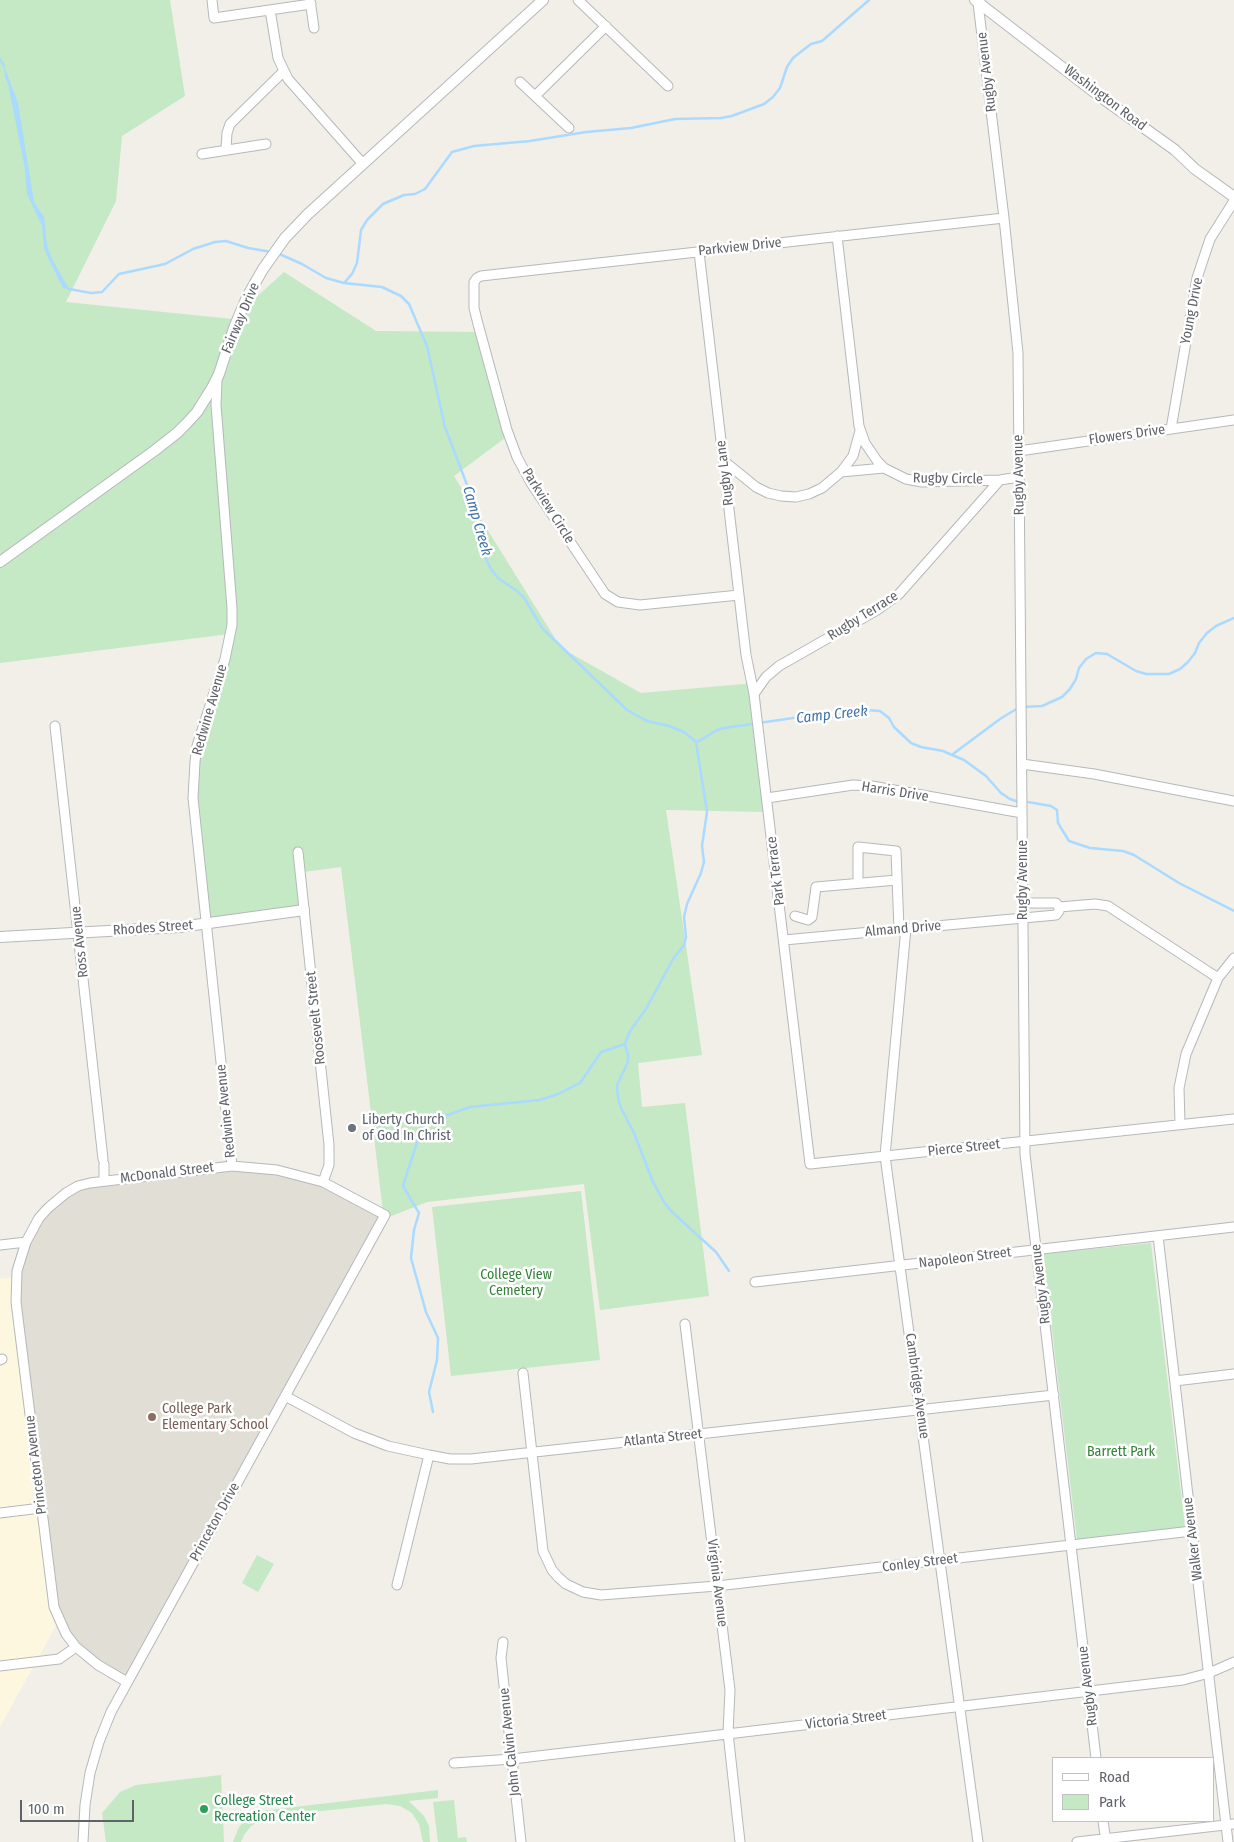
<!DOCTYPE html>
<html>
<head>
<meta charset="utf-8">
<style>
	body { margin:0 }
	#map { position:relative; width:1234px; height:1842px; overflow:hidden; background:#f1efe8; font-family:"Fira Sans Condensed",sans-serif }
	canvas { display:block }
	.legend { position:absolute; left:1052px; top:1757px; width:162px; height:65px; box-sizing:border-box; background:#fff; border:1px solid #bfc1c3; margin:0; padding:6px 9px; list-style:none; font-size:15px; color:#5f6368 }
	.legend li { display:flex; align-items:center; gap:10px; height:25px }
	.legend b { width:25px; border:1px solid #bfc1c3 }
	.scale { position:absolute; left:20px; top:1800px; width:114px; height:22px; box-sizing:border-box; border:2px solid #5f6368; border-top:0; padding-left:6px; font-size:15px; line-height:18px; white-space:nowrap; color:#5f6368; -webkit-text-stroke:4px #fff; paint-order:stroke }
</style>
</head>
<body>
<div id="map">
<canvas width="1234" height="1842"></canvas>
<ul class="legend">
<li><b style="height:6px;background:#fff"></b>Road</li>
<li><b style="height:14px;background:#c5e8c5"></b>Park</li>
</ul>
<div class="scale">100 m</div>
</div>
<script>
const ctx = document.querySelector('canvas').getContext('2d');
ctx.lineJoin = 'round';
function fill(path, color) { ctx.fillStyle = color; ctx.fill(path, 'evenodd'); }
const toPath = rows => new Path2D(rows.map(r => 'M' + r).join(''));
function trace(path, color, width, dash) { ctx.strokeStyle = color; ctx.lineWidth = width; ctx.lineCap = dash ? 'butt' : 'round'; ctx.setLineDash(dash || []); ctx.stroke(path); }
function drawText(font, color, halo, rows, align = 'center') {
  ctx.font = font + ' "Fira Sans Condensed",sans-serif'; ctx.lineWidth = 5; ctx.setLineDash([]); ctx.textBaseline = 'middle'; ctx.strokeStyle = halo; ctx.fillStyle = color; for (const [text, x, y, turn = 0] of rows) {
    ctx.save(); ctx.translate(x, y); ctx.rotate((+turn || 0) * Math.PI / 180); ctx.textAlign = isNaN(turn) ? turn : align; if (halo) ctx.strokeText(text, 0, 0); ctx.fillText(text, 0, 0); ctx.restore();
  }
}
fill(toPath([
	[19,1277,58,1622,0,1727,0,1279]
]), '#fef7e0');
fill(toPath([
	[233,1168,298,1176,341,1192,384,1219,126,1682,84,1654,58,1622,18,1305,22,1246,52,1206,79,1189]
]), '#e1ded6');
fill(toPath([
	[0,0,170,0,185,96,122,136,116,201,66,302,232,319,284,272,376,331,483,332,509,435,454,476,561,648,641,693,755,683,766,812,666,810,702,1055,638,1063,642,1107,685,1103,709,1296,600,1310,584,1184,427,1202,384,1219,341,867,296,873,301,910,204,922,196,798,199,751,229,634,0,663],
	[581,1191,600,1360,451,1376,432,1207],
	[1151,1243,1185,1527,1077,1540,1043,1254],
	[257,1555,274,1564,258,1592,242,1583],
	[221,1775,224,1842,106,1842,102,1813,120,1792,136,1785],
	[438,1790,438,1798,409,1801,424,1816,429,1826,430,1842,423,1842,419,1824,412,1813,400,1806,386,1804,266,1817,251,1826,244,1835,241,1842,233,1842,238,1829,242,1823,252,1815,261,1811],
	[454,1800,458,1838,466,1837,467,1842,438,1842,433,1802]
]), '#c5e8c5');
fill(toPath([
	[4,66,18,103,34,202,44,217,47,245,52,259,69,289,63,288,49,260,44,248,42,226,27,194,25,169,8,84,5,77]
]), '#aadaff');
trace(toPath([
	[0,59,4,66],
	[277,253,302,264,326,278,344,283,382,287,401,296,409,304,427,346,445,427,472,498,479,520,486,559,491,569,498,578,517,591,525,599,542,628,627,710,647,721,669,726,684,732,696,742],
	[344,283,352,274,357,263,361,230,367,220,383,204,404,195,415,194,425,189,452,152,474,146,530,141,586,132,631,128,675,119,721,118,732,116,764,104,773,97,780,88,787,67,793,58,811,44,822,41,869,0],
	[69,289,91,293,102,292,119,274,165,264,193,249,215,242,226,241,248,248,272,252],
	[1023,707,1042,706,1062,697,1070,689,1076,679,1079,668,1086,659,1096,653,1107,654,1136,671,1146,674,1169,674,1180,669,1188,662,1195,653,1199,643,1207,633,1216,626,1234,618],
	[696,742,707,812,702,846,704,862,701,873,687,904,684,917,686,937,684,945,673,959,646,1009,630,1031,625,1044,628,1055,628,1062,617,1085,618,1098,621,1108,634,1133,653,1182,664,1202,671,1211,716,1252,729,1271],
	[696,742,703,739,715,731,724,728,807,716,830,717,866,710,880,711,889,718,894,727,911,743,921,747,943,751,964,760,986,776,1001,793,1010,799,1019,802],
	[953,754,1000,719,1018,708],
	[1028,802,1051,806,1057,810,1058,823,1069,841,1090,848,1123,851,1134,855,1179,883,1234,911],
	[433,1412,429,1392,437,1360,438,1338,426,1312,411,1258,414,1230,419,1213,403,1186,423,1124,470,1107,540,1100,558,1094,580,1083,601,1052,625,1044]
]), '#aadaff', 2.5);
const minor = toPath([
	[212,0,214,18,311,4],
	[310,0,314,28],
	[578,0,668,86],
	[980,0,978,3,1004,218,1018,353,1025,1154,1096,1758],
	[270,10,278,58,288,79,363,164],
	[520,82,569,128],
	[535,96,606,26],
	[226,149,227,133,230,124,284,71],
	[202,154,266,144],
	[837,236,859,426,865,443,878,462,884,468,906,479,922,482,1000,480,1019,477],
	[699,252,746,655,754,694,810,1164,1234,1119],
	[217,380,216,405,232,608,232,625,225,659,197,746,195,762,193,798,232,1166],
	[1171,429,1197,278,1210,239,1234,201],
	[1019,451,1234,420],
	[724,461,756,487,768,493,781,496,796,497,809,494,822,488,841,472,853,456,860,431],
	[841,472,884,468],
	[739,595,640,605,618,602,605,594,531,483,517,457,507,430,478,324,474,308,474,282,477,278,481,276,1004,218],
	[754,694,766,677,779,666,877,610,899,594,1000,480],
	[55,726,103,1159],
	[1022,764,1094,774,1234,801],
	[767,798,853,785,872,786,1022,813],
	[298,852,329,1145,329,1165,323,1182],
	[858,883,858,847,896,851,899,929],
	[1059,907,1095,904,1108,906,1218,978],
	[795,916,808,920,812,917,816,887,897,880],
	[906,928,885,1156,978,1842],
	[784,940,1056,915,1059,911,1059,907,1056,903,1023,903],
	[1180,1124,1179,1088,1186,1054,1218,978,1234,958],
	[104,1164,104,1181],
	[1158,1236,1228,1842],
	[0,1245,26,1242],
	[755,1282,1234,1227],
	[685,1324,730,1690,728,1733,740,1842],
	[0,1360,2,1359],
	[523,1373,543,1551,552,1570,558,1577,566,1584,583,1592,601,1595,717,1586,1192,1531],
	[1175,1381,1234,1374],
	[285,1396,354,1433,388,1446,429,1455,450,1459,471,1459,1054,1395],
	[0,1513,41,1508],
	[397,1585,429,1455],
	[503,1642,501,1658,521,1842],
	[0,1666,59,1659,76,1647],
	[454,1763,512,1759,685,1739,1183,1680,1209,1673,1234,1662],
	[1103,1821,1106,1842],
	[83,1842,85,1805,90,1773,99,1742,111,1712,385,1215,323,1182,277,1170,232,1166,90,1183,78,1186,66,1193,48,1208,39,1218,26,1242,17,1271,16,1302,54,1607,66,1634,76,1647,98,1665,127,1682],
	[1077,1842,1234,1824]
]);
const tertiary = toPath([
	[975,0,1098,95,1175,150,1195,169,1234,197],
	[0,562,154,451,177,433,187,423,197,412,212,388,219,374,234,328,247,297,263,269,285,238,308,214,543,0],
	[0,937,180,927,304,910]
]);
trace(minor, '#b5b8bc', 11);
trace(tertiary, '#b5b8bc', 12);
trace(minor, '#fff', 9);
trace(tertiary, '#fff', 10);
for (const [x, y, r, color] of [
	[352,1128,5,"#6b7280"],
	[152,1417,5,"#8d6e63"],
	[204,1809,5,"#2e9e5b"]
]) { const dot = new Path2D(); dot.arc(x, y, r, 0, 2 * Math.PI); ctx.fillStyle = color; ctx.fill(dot); trace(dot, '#fff', 2); }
drawText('14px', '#5f6368', '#fff', [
	["Rugby Avenue",987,72,-97],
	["Washington Road",1105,98,37],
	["Parkview Drive",740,247,-6],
	["Young Drive",1192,311,-79],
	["Fairway Drive",241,318,-67],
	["Flowers Drive",1127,435,-8],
	["Rugby Lane",725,473,-97],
	["Rugby Avenue",1019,475,-91],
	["Rugby Circle",948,479,1],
	["Parkview Circle",548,506,58],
	["Rugby Terrace",863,616,-32],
	["Redwine Avenue",210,710,-74],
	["Harris Drive",895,792,9],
	["Park Terrace",776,871,-97],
	["Rugby Avenue",1023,880,-90],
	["Rhodes Street",153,928,-4],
	["Almand Drive",903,929,-5],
	["Ross Avenue",80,942,-96],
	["Roosevelt Street",316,1018,-96],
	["Redwine Avenue",226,1111,-96],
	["Pierce Street",964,1148,-6],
	["McDonald Street",167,1173,-7],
	["Napoleon Street",965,1258,-7],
	["Rugby Avenue",1041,1284,-97],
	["Cambridge Avenue",917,1386,82],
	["Atlanta Street",663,1438,-6],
	["Princeton Avenue",36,1465,-97],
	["Princeton Drive",215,1522,-61],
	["Walker Avenue",1193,1539,-97],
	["Conley Street",920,1563,-7],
	["Virginia Avenue",717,1583,83],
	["Rugby Avenue",1088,1686,-97],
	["Victoria Street",846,1720,-7],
	["John Calvin Avenue",510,1742,-96]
]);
drawText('14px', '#5b616d', '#fff', [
	["Liberty Church",362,1120],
	["of God In Christ",362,1136]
], 'left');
drawText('14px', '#348238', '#fff', [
	["College View",516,1275],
	["Cemetery",516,1291],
	["Barrett Park",1121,1452]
]);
drawText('14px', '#785e54', '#fff', [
	["College Park",162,1409],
	["Elementary School",162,1425]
], 'left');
drawText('14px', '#27864d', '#fff', [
	["College Street",214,1801],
	["Recreation Center",214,1817]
], 'left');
drawText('italic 15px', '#4174aa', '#fff', [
	["Camp Creek",477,521,74],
	["Camp Creek",832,715,-6]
]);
</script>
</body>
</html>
